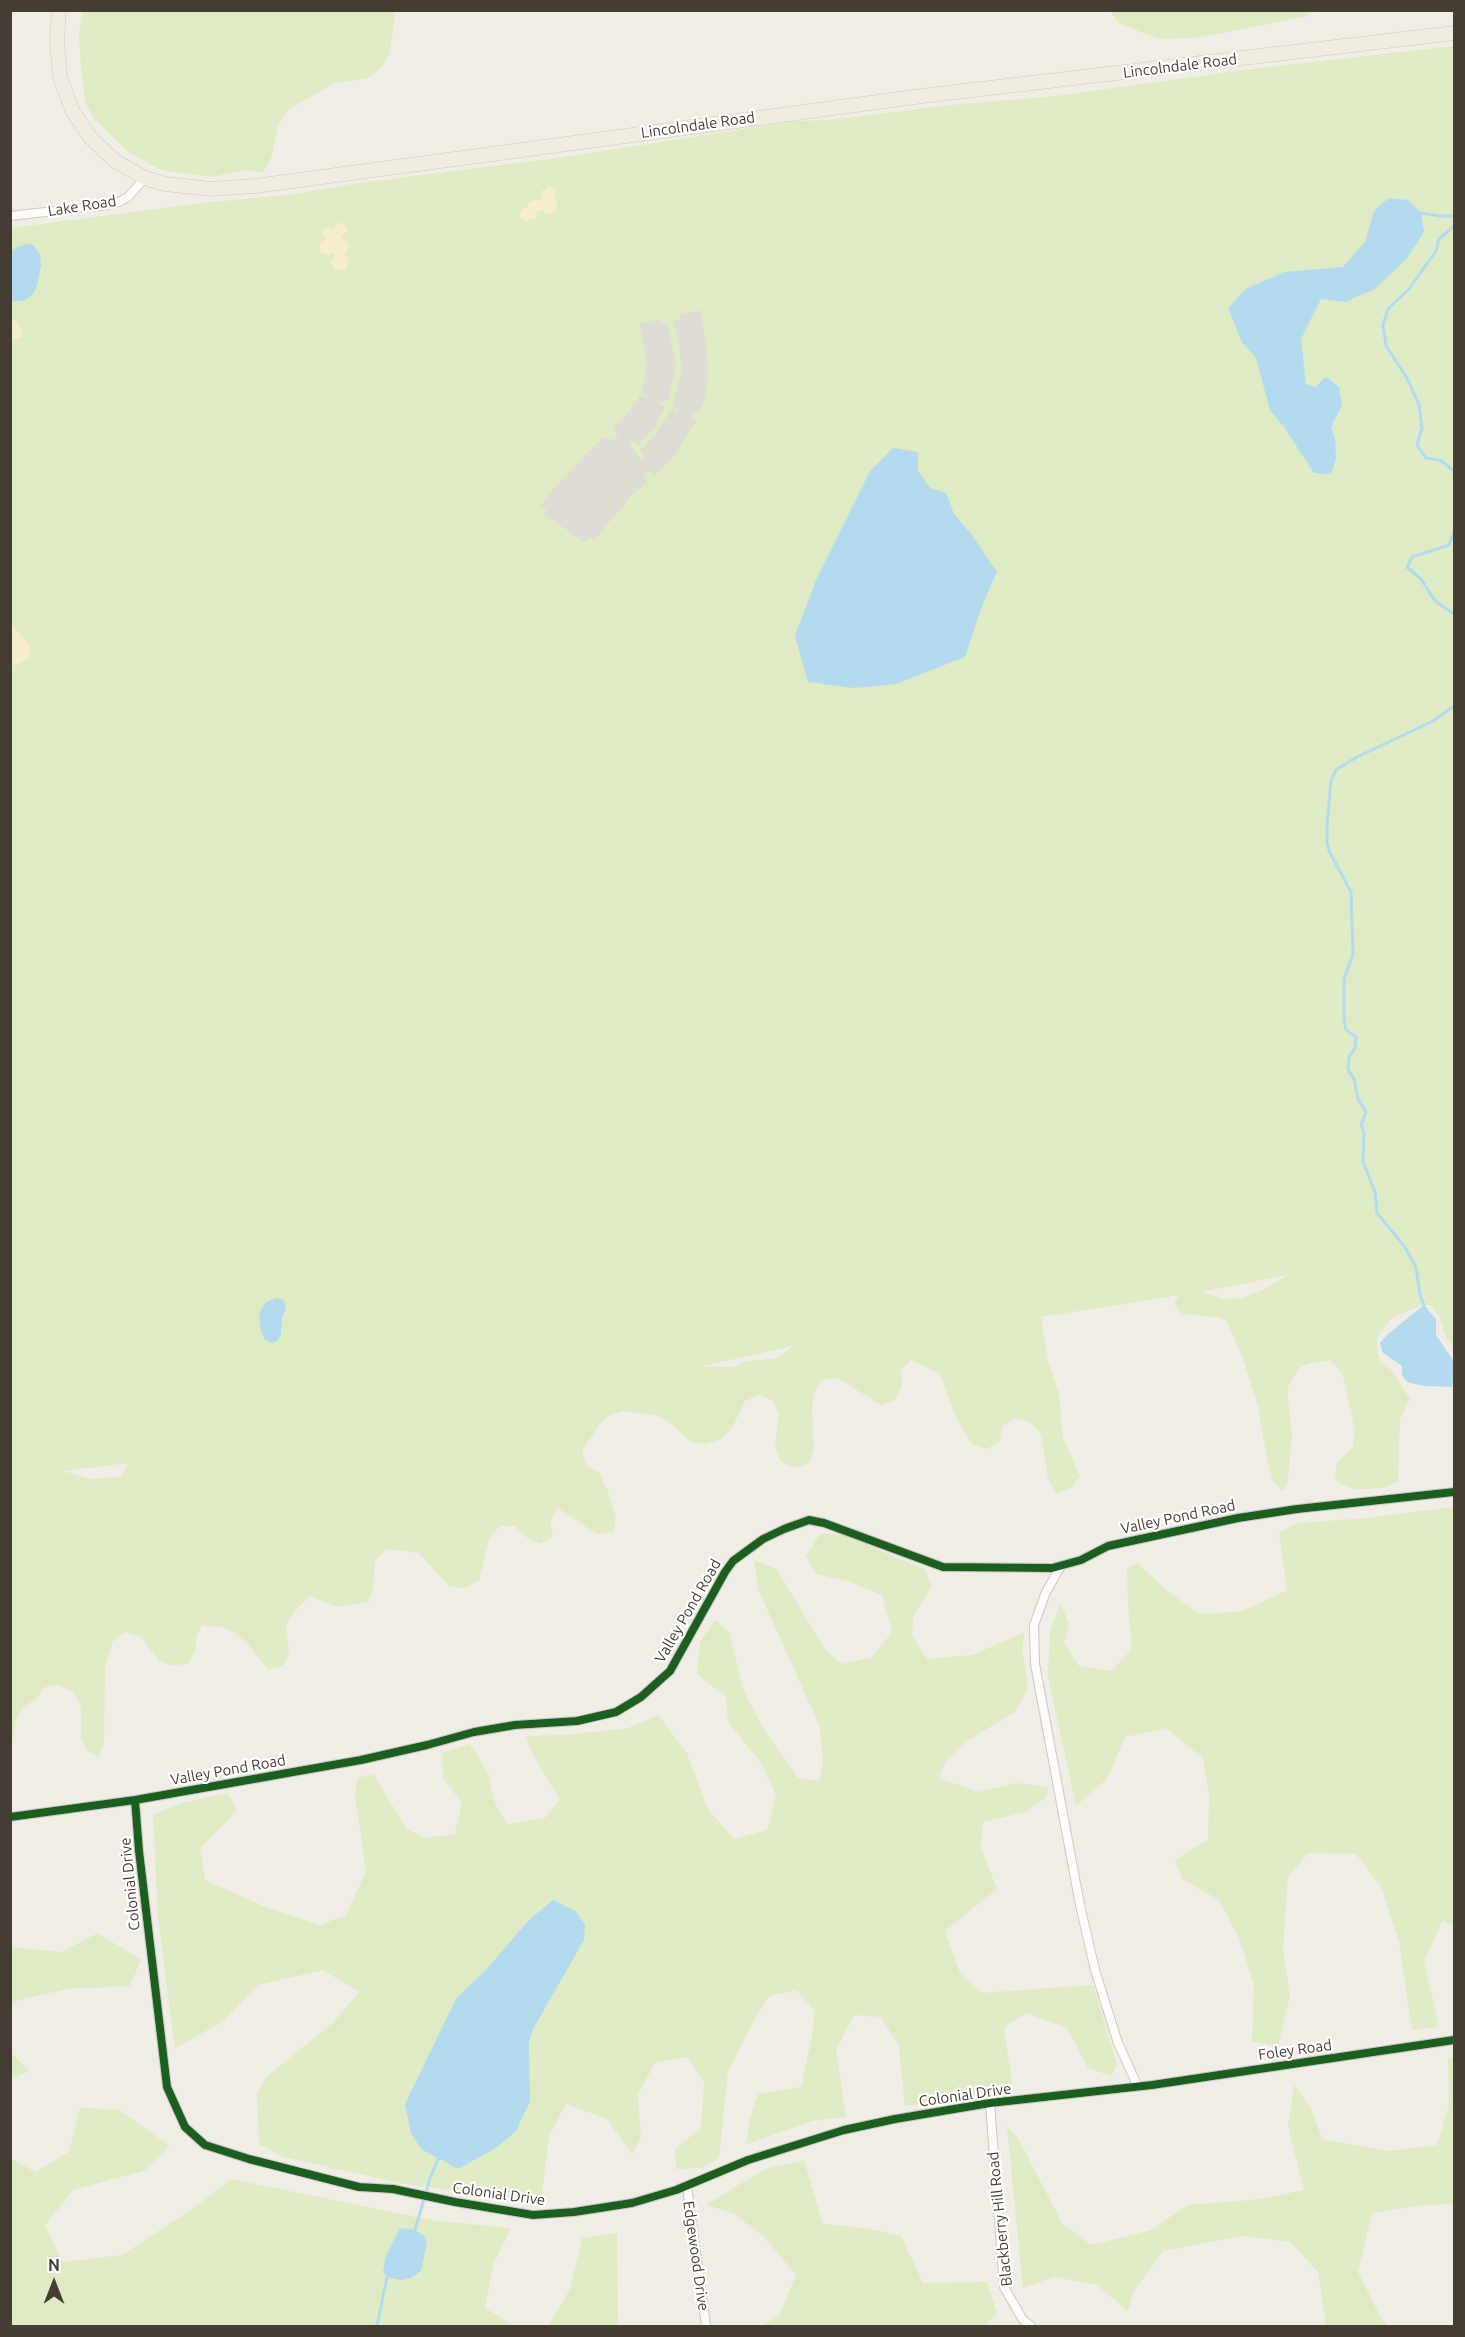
<!DOCTYPE html>
<html>
<head>
<meta charset="utf-8">
<style>
	body { margin:0 }
	#map { position:relative; width:1465px; height:2337px; overflow:hidden; background:#f0ede6; font-family:Ubuntu,sans-serif }
	canvas { display:block }
	.frame { position:absolute; inset:0; border:12px solid #453d33; pointer-events:none }
	.north { position:absolute; left:24px; top:2253px; width:60px; height:60px; -webkit-text-stroke:4px #fff; paint-order:stroke; rotate:0deg; font-size:16px; font-weight:700; line-height:24px; text-align:center; color:#453d33 }
	.north::after { content:''; display:block; margin:auto; width:21px; height:27px; background:#453d33; clip-path:polygon(50% 0,100% 100%,50% 72%,0 100%) }
</style>
</head>
<body>
<div id="map">
<canvas width="1465" height="2337"></canvas>
<div class="frame"></div>
<div class="north">N</div>
</div>
<script>
const ctx = document.querySelector('canvas').getContext('2d');
ctx.lineJoin = 'round';
function fill(path, color) { ctx.fillStyle = color; ctx.fill(path, 'evenodd'); }
const toPath = rows => new Path2D(rows.map(r => 'M' + r).join(''));
function trace(path, color, width, dash) { ctx.strokeStyle = color; ctx.lineWidth = width; ctx.lineCap = dash ? 'butt' : 'round'; ctx.setLineDash(dash || []); ctx.stroke(path); }
function drawText(font, color, halo, rows, align = 'center') {
  ctx.font = font + ' Ubuntu,sans-serif'; ctx.lineWidth = 4.5; ctx.setLineDash([]); ctx.textBaseline = 'middle'; ctx.strokeStyle = halo; ctx.fillStyle = color; for (const [text, x, y, turn = 0] of rows) {
    ctx.save(); ctx.translate(x, y); ctx.rotate((+turn || 0) * Math.PI / 180); ctx.textAlign = isNaN(turn) ? turn : align; if (halo) ctx.strokeText(text, 0, 0); ctx.fillText(text, 0, 0); ctx.restore();
  }
}
fill(toPath([
	[82,11,82,10,395,11,390,53,381,68,368,78,333,84,289,109,279,124,271,158,263,173,245,170,212,177,161,170,130,153,94,119,86,104,81,70,79,34],
	[1110,11,1315,11,1308,16,1197,38,1160,39,1120,24],
	[1454,46,1454,1348,1446,1338,1440,1317,1431,1305,1424,1305,1410,1310,1390,1320,1377,1338,1377,1353,1381,1361,1392,1371,1410,1399,1400,1419,1398,1481,1384,1488,1369,1489,1354,1489,1338,1483,1335,1477,1337,1462,1353,1447,1355,1431,1344,1379,1341,1372,1330,1360,1307,1364,1299,1368,1287,1389,1292,1438,1287,1485,1282,1491,1273,1481,1267,1459,1258,1406,1242,1356,1227,1322,1221,1318,1180,1313,1174,1302,1180,1295,1041,1317,1048,1361,1059,1393,1063,1438,1080,1476,1071,1488,1056,1493,1048,1479,1041,1434,1030,1422,1014,1418,1002,1427,1000,1441,987,1449,972,1444,956,1418,940,1374,911,1360,901,1370,902,1386,895,1400,881,1405,838,1378,822,1380,814,1393,812,1407,814,1450,809,1463,794,1468,780,1461,775,1445,779,1413,772,1400,759,1395,745,1401,732,1428,721,1439,706,1444,691,1442,668,1421,654,1415,624,1411,610,1415,599,1425,582,1451,586,1465,599,1473,607,1489,616,1517,614,1532,597,1534,558,1508,550,1522,553,1536,540,1544,526,1537,515,1526,500,1526,490,1537,479,1580,465,1588,449,1586,419,1553,387,1549,375,1560,373,1588,368,1602,337,1607,310,1596,294,1611,286,1624,289,1653,283,1666,268,1669,247,1643,234,1632,220,1627,202,1625,196,1638,195,1652,188,1663,173,1666,159,1661,141,1637,125,1632,113,1641,105,1668,104,1743,99,1757,86,1750,81,1736,81,1707,74,1693,59,1685,44,1687,36,1699,23,1707,16,1720,11,1745,11,228,201,203,288,195,352,184,572,156,794,121,830,120,951,105,1055,96,1252,69],
	[1287,1275,1265,1289,1242,1298,1224,1299,1201,1292],
	[793,1346,776,1359,746,1361,734,1367,698,1367],
	[129,1463,121,1476,107,1478,92,1479,63,1471],
	[1454,1507,1454,1927,1443,1920,1424,1961,1439,2027,1412,2030,1399,1942,1381,1887,1356,1854,1308,1853,1288,1877,1283,1949,1290,1996,1278,2046,1252,2042,1254,1985,1239,1938,1219,1900,1182,1879,1175,1860,1208,1840,1209,1796,1203,1758,1166,1728,1125,1737,1107,1779,1076,1806,1048,1677,1050,1630,1061,1604,1069,1624,1064,1643,1079,1666,1111,1671,1132,1649,1128,1607,1127,1569,1137,1563,1166,1590,1199,1614,1241,1612,1287,1590,1279,1533,1297,1523,1367,1518],
	[820,1534,841,1534,926,1570,931,1587,913,1617,912,1636,927,1659,972,1655,1025,1632,1022,1649,1028,1688,1015,1712,967,1741,945,1762,939,1778,978,1792,1016,1783,1048,1787,1047,1796,1025,1812,983,1822,981,1848,997,1889,945,1931,960,1973,982,1993,1093,1985,1117,2064,1111,2076,1088,2068,1067,2028,1026,2013,1004,2027,1013,2090,905,2106,899,2046,881,2017,854,2015,836,2050,846,2117,813,2121,747,2144,749,2121,758,2094,801,2087,811,2041,815,2011,796,1990,769,1996,750,2027,728,2071,719,2158,702,2168,676,2169,675,2149,701,2128,704,2082,687,2057,655,2063,638,2094,641,2138,632,2154,607,2119,566,2104,549,2136,541,2201,502,2198,400,2183,283,2157,259,2144,257,2095,265,2078,333,2023,359,1992,323,1970,258,1985,222,2022,175,2048,158,1918,153,1815,182,1803,228,1793,237,1811,200,1848,205,1880,263,1906,320,1925,346,1915,366,1871,355,1795,358,1778,373,1774,407,1829,424,1838,455,1834,462,1803,443,1778,442,1753,470,1744,488,1773,495,1803,507,1824,545,1818,560,1800,530,1749,526,1736,565,1735,628,1728,658,1715,687,1753,707,1808,734,1839,767,1830,776,1795,761,1763,728,1722,726,1697,697,1674,700,1642,715,1620,729,1632,743,1690,765,1731,798,1778,819,1781,823,1763,820,1727,758,1589,754,1560,776,1569,825,1649,842,1664,872,1657,892,1632,882,1595,850,1582,816,1574,806,1556],
	[98,1933,141,1960,130,1986,67,1989,11,2002,11,1947,61,1952],
	[11,2053,29,2071,11,2079],
	[1454,2058,1454,2204,1425,2205,1372,2213,1358,2272,1380,2316,1388,2326,1326,2326,1318,2272,1290,2242,1243,2236,1163,2251,1134,2291,1128,2311,1095,2284,1054,2277,1023,2288,1007,2126,1018,2138,1062,2223,1091,2245,1151,2230,1188,2205,1263,2199,1304,2190,1288,2126,1294,2085,1310,2106,1322,2139,1389,2151,1437,2145,1449,2104,1448,2059],
	[80,2108,119,2110,170,2146,144,2171,73,2190,45,2225,62,2262,122,2255,195,2207,231,2179,436,2221,511,2228,493,2265,485,2308,515,2326,11,2326,10,2158,35,2172,69,2152],
	[804,2160,823,2224,865,2228,901,2236,923,2283,987,2282,997,2313,985,2326,761,2326,779,2316,796,2275,765,2238,733,2213,706,2205,765,2169],
	[617,2233,618,2326,548,2326,570,2289,582,2238]
]), '#deebc4');
fill(toPath([
	[547,186,557,190,554,200,557,201,557,208,551,215,544,213,544,209,536,213,537,218,525,221,519,216,523,208,528,208,528,203,533,200,540,201,543,197,541,191,547,189],
	[339,222,347,227,347,232,341,236,343,240,349,242,348,251,344,254,350,259,346,269,336,271,330,262,335,258,333,253,328,255,319,251,320,243,326,239,322,235,323,229,327,227,334,230,335,225],
	[11,320,19,322,19,327,23,330,20,339,12,338],
	[11,623,29,645,31,656,23,662,11,666]
]), '#f6ecce');
fill(toPath([
	[700,310,707,350,708,377,705,399,699,415,694,412,691,415,692,418,697,420,675,455,656,475,648,470,643,475,647,482,632,495,594,540,589,538,584,542,544,514,547,510,541,506,558,483,602,438,608,438,610,441,618,436,614,428,637,402,639,396,647,398,648,395,642,392,647,362,639,324],
	[677,315,681,316,679,320,673,321,679,343,682,368,673,405,680,409,677,412,671,409,655,435,640,450,645,456,644,458,640,459,629,442,632,441,638,446,656,425,665,406,660,405,659,401,668,401,676,365,668,322,660,323,661,320]
]), '#dfdcd6');
fill(toPath([
	[1390,198,1408,200,1421,213,1424,232,1408,257,1375,289,1345,302,1321,299,1301,339,1306,384,1315,387,1326,377,1339,387,1342,405,1331,427,1335,439,1336,458,1331,474,1314,473,1284,427,1270,410,1256,358,1242,342,1228,308,1246,289,1284,272,1343,267,1365,242,1373,214,1379,205],
	[26,244,32,244,40,254,41,265,37,286,32,295,23,301,11,301,11,250],
	[893,448,918,452,918,471,930,488,946,493,954,514,971,534,997,572,983,603,965,657,896,684,854,688,808,682,795,636,816,580,870,471],
	[277,1298,284,1300,286,1309,282,1318,281,1335,277,1341,272,1343,264,1339,261,1330,259,1314,266,1302],
	[1424,1305,1436,1319,1436,1335,1453,1360,1454,1375,1452,1387,1424,1386,1407,1382,1402,1375,1402,1366,1383,1353,1380,1343,1388,1334],
	[553,1900,577,1912,585,1925,584,1940,533,2029,529,2043,530,2101,516,2131,496,2148,458,2169,421,2149,411,2133,405,2104,456,1999,486,1970,529,1920],
	[400,2228,415,2230,424,2236,427,2242,421,2271,410,2278,401,2280,387,2277,383,2272,386,2256]
]), '#b4daf0');
trace(toPath([
	[1421,213,1439,216,1454,216],
	[1454,226,1439,239,1436,251,1409,289,1388,309,1383,325,1386,346,1407,378,1419,405,1422,428,1417,445,1426,458,1440,460,1454,471,1454,475],
	[1454,532,1449,545,1412,557,1407,567,1421,579,1435,601,1454,614],
	[1424,1305,1420,1295,1416,1267,1405,1247,1377,1213,1375,1192,1363,1162,1364,1133,1361,1125,1366,1112,1358,1099,1354,1079,1348,1069,1349,1057,1355,1048,1356,1037,1346,1030,1344,1020,1344,979,1353,954,1351,892,1330,853,1327,843,1327,825,1331,781,1336,770,1357,757,1433,721,1454,706],
	[415,2230,431,2175,439,2158],
	[377,2326,387,2277]
]), '#b4daf0', 3);
const minor = toPath([
	[10,216,107,205,119,202,128,197,145,178],
	[1061,1566,1046,1592,1034,1625,1035,1664,1080,1905,1095,1970,1118,2043,1138,2087],
	[135,1800,139,1851,167,2087,185,2127,205,2145,249,2159,359,2187,393,2189,455,2202,533,2215,574,2212,632,2203,676,2190,748,2160,844,2130,895,2119,990,2103,1152,2085,1454,2040],
	[10,1817,135,1800,361,1760,427,1745,474,1732,515,1725,577,1721,616,1712,641,1697,670,1671,725,1572,733,1561,763,1539,784,1529,809,1520,824,1523,943,1567,1052,1568,1081,1560,1108,1546,1238,1518,1297,1509,1454,1492],
	[990,2103,1004,2287,1023,2320,1031,2326],
	[687,2186,706,2326]
]);
const primary = toPath([
	[59,10,57,40,60,77,72,110,90,137,115,161,145,178,165,184,211,189,255,186,922,96,1454,33]
]);
trace(minor, '#ccc9c2', 10);
trace(primary, '#d3c9b2', 15);
trace(minor, '#fdfcfb', 8);
trace(primary, '#f1ece2', 14);
trace(toPath([
	[135,1800,139,1851,167,2087,185,2127,205,2145,249,2159,359,2187,393,2189,455,2202,533,2215,574,2212,632,2203,676,2190,748,2160,844,2130,895,2119,990,2103,1152,2085,1454,2040],
	[10,1817,135,1800,361,1760,427,1745,474,1732,515,1725,577,1721,616,1712,641,1697,670,1671,725,1572,733,1561,763,1539,784,1529,809,1520,824,1523,943,1567,1052,1568,1081,1560,1108,1546,1238,1518,1297,1509,1454,1492]
]), '#1b5e20', 8);
drawText('15px', '#453d33', '#fff', [
	["Lincolndale Road",1180,66,-7],
	["Lincolndale Road",698,125,-8],
	["Lake Road",82,206,-9],
	["Valley Pond Road",1178,1517,-12],
	["Valley Pond Road",688,1611,-60],
	["Valley Pond Road",228,1770,-10],
	["Colonial Drive",130,1884,-96],
	["Foley Road",1295,2050,-8],
	["Colonial Drive",965,2095,-8],
	["Colonial Drive",499,2194,8],
	["Blackberry Hill Road",1000,2219,-96],
	["Edgewood Drive",696,2256,82]
]);
</script>
</body>
</html>
